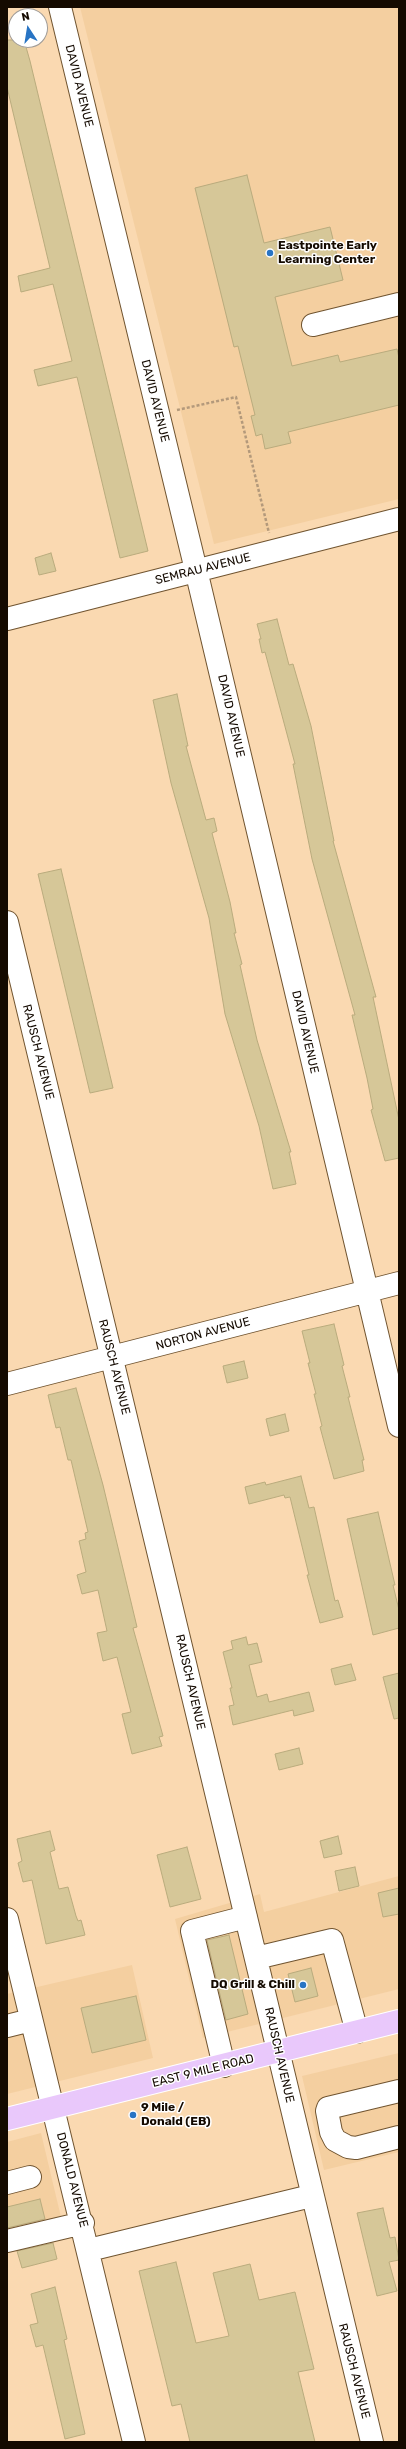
<!DOCTYPE html>
<html>
<head>
<meta charset="utf-8">
<style>
	body { margin:0 }
	#map { position:relative; width:406px; height:2449px; overflow:hidden; background:#fad9b1; font-family:Rubik,sans-serif }
	canvas { display:block }
	.frame { position:absolute; inset:0; border:8px solid #140a00; pointer-events:none }
	.north { position:absolute; left:8px; top:8px; width:40px; height:40px; box-sizing:border-box; background:#fff; border:1px solid #a19d99; border-radius:50%; rotate:348deg; font-size:11px; font-weight:700; line-height:16px; text-align:center; color:#140a00 }
	.north::after { content:''; display:block; margin:auto; width:14px; height:18px; background:#2874c4; clip-path:polygon(50% 0,100% 100%,50% 72%,0 100%) }
</style>
</head>
<body>
<div id="map">
<canvas width="406" height="2449"></canvas>
<div class="frame"></div>
<div class="north">N</div>
</div>
<script>
const ctx = document.querySelector('canvas').getContext('2d');
ctx.lineJoin = 'round';
function fill(path, color) { ctx.fillStyle = color; ctx.fill(path, 'evenodd'); }
const toPath = rows => new Path2D(rows.map(r => 'M' + r).join(''));
function trace(path, color, width, dash) { ctx.strokeStyle = color; ctx.lineWidth = width; ctx.lineCap = dash ? 'butt' : 'round'; ctx.setLineDash(dash || []); ctx.stroke(path); }
function drawText(font, color, halo, rows, align = 'center') {
  ctx.font = font + ' Rubik,sans-serif'; ctx.lineWidth = 3; ctx.setLineDash([]); ctx.textBaseline = 'middle'; ctx.strokeStyle = halo; ctx.fillStyle = color; for (const [text, x, y, turn = 0] of rows) {
    ctx.save(); ctx.translate(x, y); ctx.rotate((+turn || 0) * Math.PI / 180); ctx.textAlign = isNaN(turn) ? turn : align; if (halo) ctx.strokeText(text, 0, 0); ctx.fillText(text, 0, 0); ctx.restore();
  }
}
fill(toPath([
	[80,7,399,7,399,499,214,544],
	[399,1876,399,1989,203,2038,175,1919,260,1894,264,1912],
	[132,1965,153,2058,7,2094,7,1994],
	[399,2053,399,2152,324,2170,302,2076],
	[41,2133,65,2234,7,2248,7,2142]
]), '#f4cfa0');
const building = toPath([
	[7,40,24,40,30,61,148,551,120,558,77,377,38,386,34,370,72,361,53,284,21,292,18,276,50,268,7,87,7,40],
	[247,175,264,243,330,227,343,280,275,297,292,366,338,355,340,362,397,349,399,358,399,405,288,432,291,443,265,449,262,434,256,436,251,416,255,415,238,346,234,347,195,188,247,175],
	[51,553,56,571,39,575,35,558,51,553],
	[277,619,289,665,293,664,311,726,334,841,333,841,376,997,373,997,399,1120,399,1158,385,1161,371,1110,373,1109,367,1078,352,1015,355,1015,312,859,293,764,295,764,265,652,262,653,259,639,261,639,257,624,277,619],
	[177,694,188,746,186,746,206,820,214,818,217,831,212,833,230,902,236,933,234,933,242,964,240,965,257,1040,291,1152,289,1152,296,1184,273,1189,259,1126,225,1014,209,918,171,783,153,700,177,694],
	[61,869,113,1088,90,1093,38,874,61,869],
	[334,1324,344,1365,342,1366,350,1397,348,1397,364,1460,362,1460,364,1471,334,1479,320,1427,322,1426,314,1394,316,1394,308,1363,310,1363,302,1331,334,1324],
	[244,1361,248,1378,227,1383,223,1366,244,1361],
	[76,1388,103,1485,137,1627,133,1628,163,1736,159,1737,162,1746,132,1754,122,1714,131,1712,117,1657,103,1661,97,1633,107,1631,98,1590,82,1594,77,1575,86,1572,79,1541,86,1539,85,1533,88,1532,71,1460,68,1460,60,1427,56,1428,48,1395,76,1388],
	[285,1414,289,1431,270,1436,266,1419,285,1414],
	[301,1476,309,1508,314,1507,335,1601,338,1600,343,1617,320,1623,307,1575,309,1575,290,1497,285,1498,284,1495,249,1504,245,1487,265,1482,266,1485,301,1476],
	[378,1512,395,1585,393,1585,399,1610,399,1628,373,1635,347,1519,378,1512],
	[246,1637,248,1645,257,1643,262,1662,249,1665,257,1697,267,1694,269,1702,309,1692,314,1711,294,1716,293,1710,233,1725,229,1706,234,1705,230,1688,232,1688,223,1652,233,1649,231,1641,246,1637],
	[351,1664,356,1680,335,1685,331,1669,351,1664],
	[399,1673,399,1718,394,1719,383,1677,399,1673],
	[299,1748,303,1764,279,1770,275,1754,299,1748],
	[50,1831,55,1850,50,1852,59,1889,68,1887,76,1916,78,1921,81,1920,85,1935,46,1944,32,1880,23,1882,18,1863,22,1861,17,1839,50,1831],
	[338,1836,342,1854,324,1858,320,1841,338,1836],
	[187,1847,201,1899,170,1907,157,1855,187,1847],
	[355,1867,359,1886,339,1891,335,1871,355,1867],
	[399,1888,399,1914,383,1917,378,1893,399,1888],
	[229,1935,248,2014,226,2020,207,1940,229,1935],
	[311,1968,318,1996,295,2002,288,1974,311,1968],
	[136,1996,146,2040,92,2053,81,2008,136,1996],
	[40,2199,45,2219,7,2228,7,2207,40,2199],
	[383,2208,390,2238,395,2237,399,2260,389,2262,397,2291,377,2296,357,2213,383,2208],
	[53,2243,57,2259,22,2268,17,2251,53,2243],
	[176,2262,196,2343,229,2336,213,2273,250,2264,259,2300,295,2292,314,2369,298,2372,315,2442,190,2442,181,2404,172,2406,139,2271,176,2262],
	[55,2287,67,2339,64,2340,85,2434,65,2439,43,2345,36,2347,30,2325,38,2323,31,2294,55,2287]
]);
fill(building, '#d6c798');
trace(building, '#b9ab7d', 1);
const minor = toPath([
	[60,7,196,570,399,1426],
	[313,325,399,304],
	[7,619,399,519],
	[7,922,372,2442],
	[7,1384,399,1283],
	[7,1919,134,2442],
	[256,1958,332,1940,357,2032],
	[7,2026,31,2020],
	[224,2066,192,1931,246,1917],
	[399,2091,328,2108,327,2111,331,2132,335,2140,348,2147,356,2148,399,2137],
	[7,2183,30,2177],
	[7,2241,83,2223],
	[89,2250,311,2196]
]);
const major = toPath([
	[7,2119,399,2021]
]);
trace(minor, '#705430', 24);
trace(major, '#fff', 24);
trace(toPath([
	[177,410,236,397,269,533]
]), '#b3997b', 2.5, [3, 2]);
trace(minor, '#fff', 22);
trace(major, '#e9c8fb', 22);
for (const [x, y, r, color] of [
	[270,253,4,"#2874c4"],
	[303,1985,4,"#2874c4"],
	[133,2115,4,"#2874c4"]
]) { const dot = new Path2D(); dot.arc(x, y, r, 0, 2 * Math.PI); ctx.fillStyle = color; ctx.fill(dot); trace(dot, '#fff', 1.5); }
drawText('12px', '#140a00', '#fff', [
	["DAVID AVENUE",79,86,76],
	["DAVID AVENUE",155,401,76],
	["SEMRAU AVENUE",203,569,-14],
	["DAVID AVENUE",231,716,77],
	["DAVID AVENUE",305,1032,77],
	["RAUSCH AVENUE",38,1052,76],
	["NORTON AVENUE",203,1334,-15],
	["RAUSCH AVENUE",114,1367,76],
	["RAUSCH AVENUE",190,1682,77],
	["RAUSCH AVENUE",279,2055,77],
	["EAST 9 MILE ROAD",203,2071,-14],
	["DONALD AVENUE",72,2180,76],
	["RAUSCH AVENUE",354,2371,76]
]);
drawText('bold 12px', '#140a00', '#fff', [
	["Eastpointe Early",278,246],
	["Learning Center",278,260],
	["DQ Grill & Chill",295,1985,"right"],
	["9 Mile /",141,2108],
	["Donald (EB)",141,2122]
], 'left');
</script>
</body>
</html>
